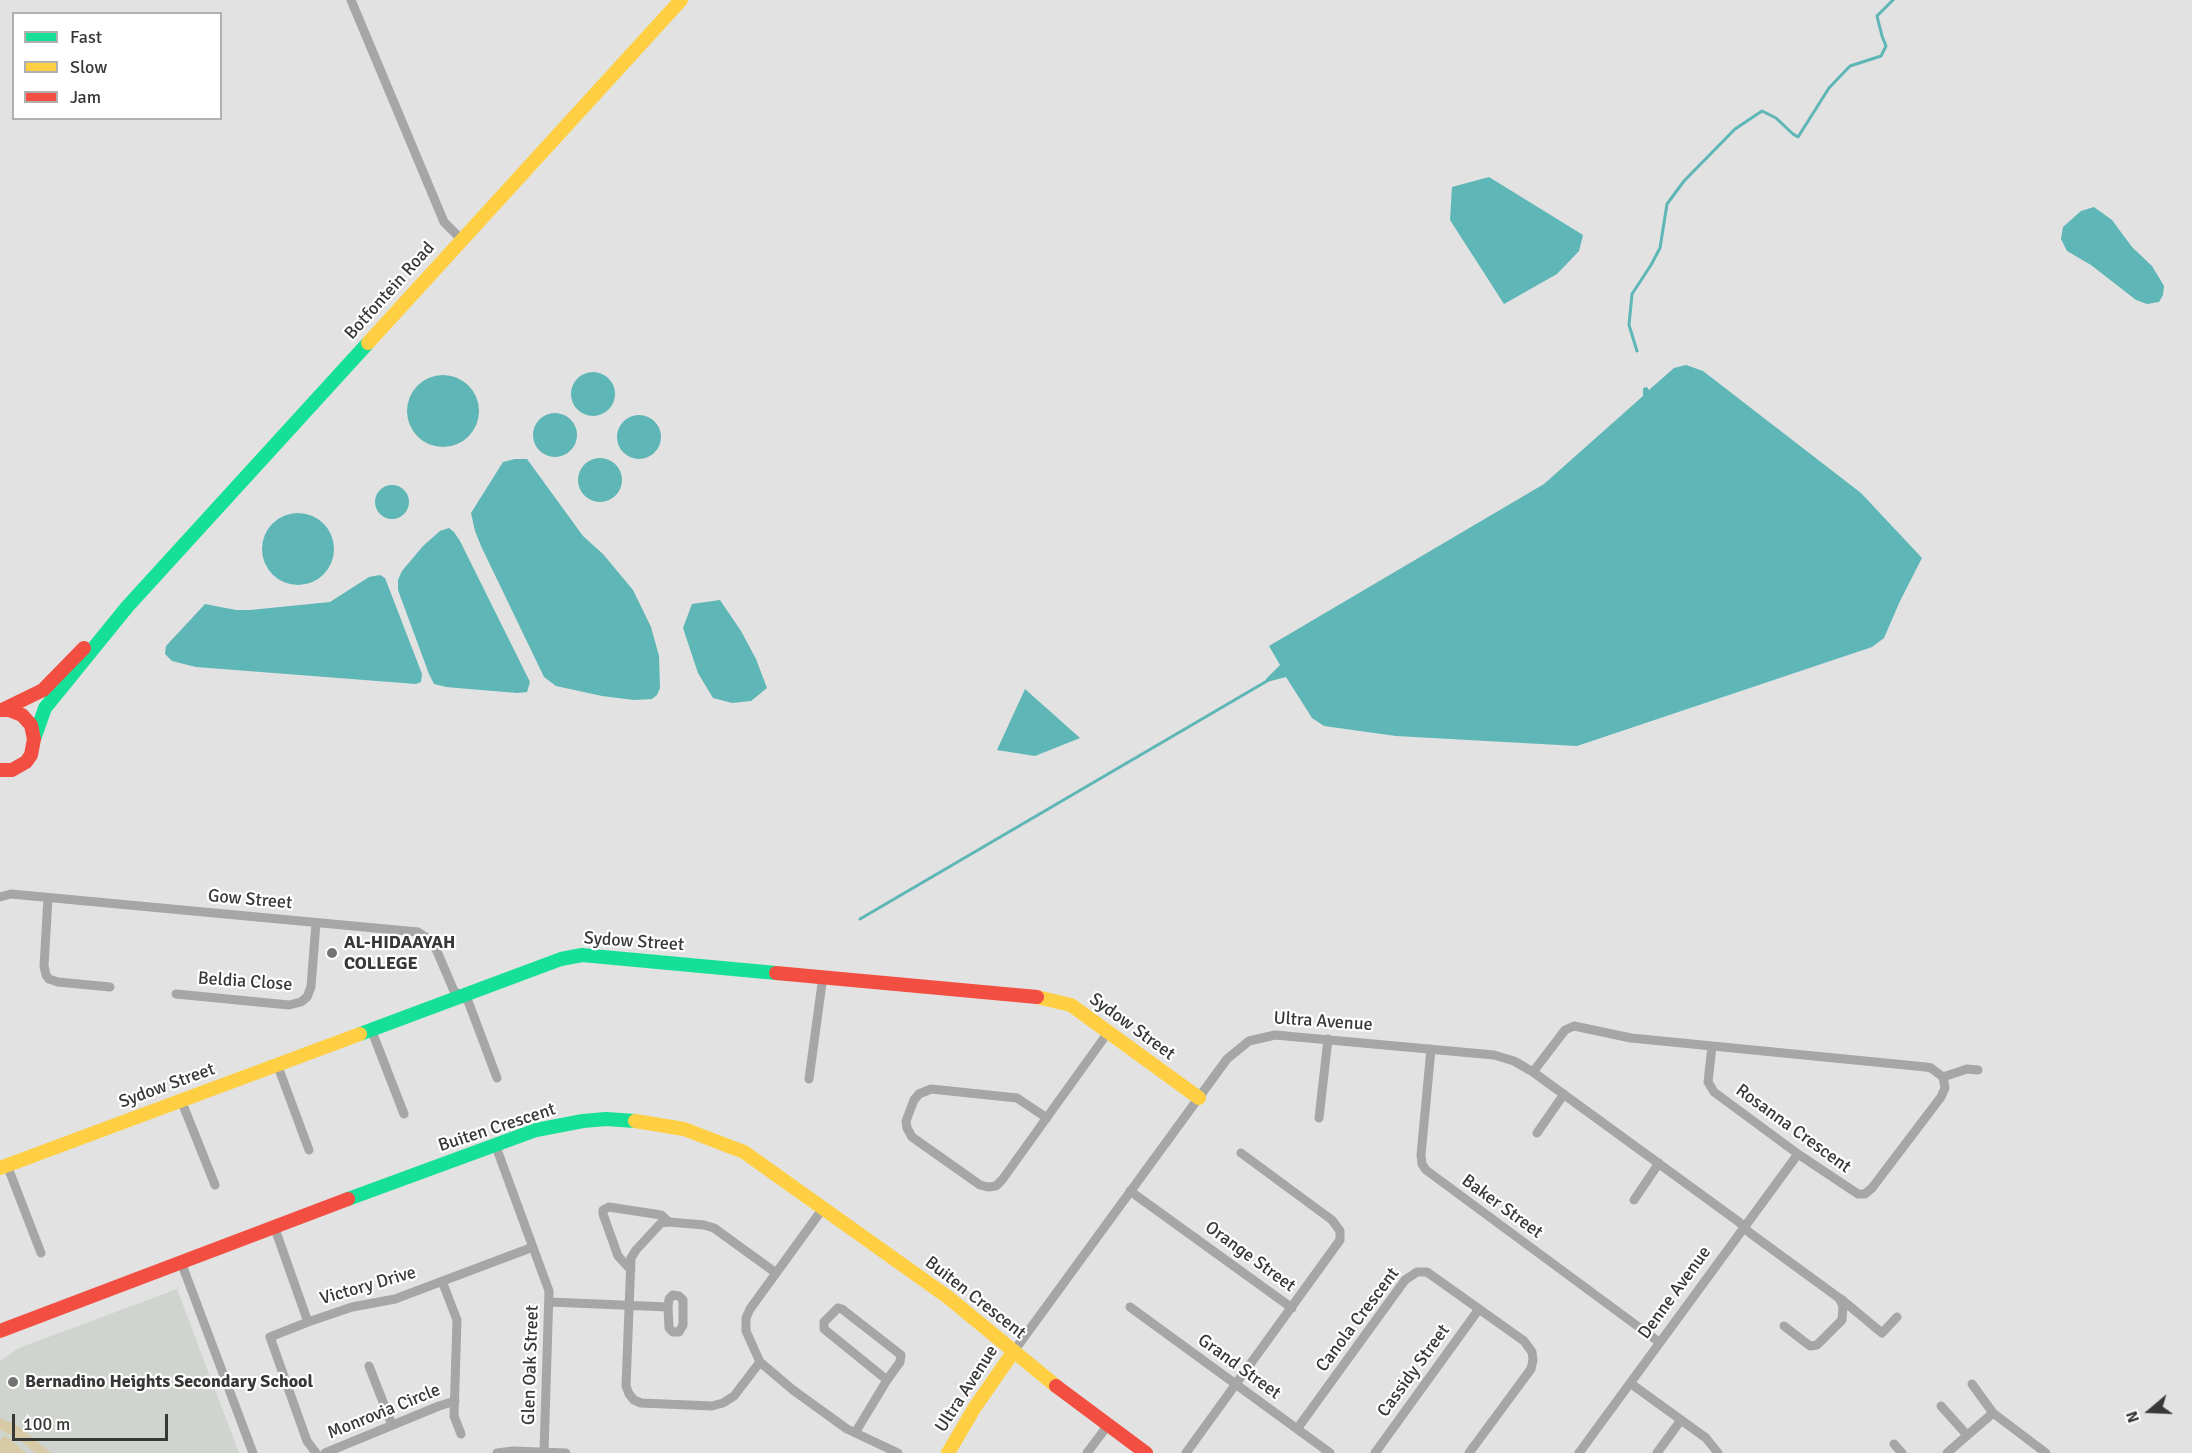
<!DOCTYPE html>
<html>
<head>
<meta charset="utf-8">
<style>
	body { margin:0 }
	#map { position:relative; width:2192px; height:1453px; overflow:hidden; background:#e1e2e1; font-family:Signika,sans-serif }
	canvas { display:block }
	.legend { position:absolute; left:12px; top:12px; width:210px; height:108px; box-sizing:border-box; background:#fff; border:2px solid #afb0af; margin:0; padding:8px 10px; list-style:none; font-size:18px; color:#383937 }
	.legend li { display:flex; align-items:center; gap:12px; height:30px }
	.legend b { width:30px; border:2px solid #afb0af }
	.north { position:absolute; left:2120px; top:1381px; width:60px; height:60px; -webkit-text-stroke:4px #fff; paint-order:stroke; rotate:251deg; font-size:16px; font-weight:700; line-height:24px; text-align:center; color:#383937 }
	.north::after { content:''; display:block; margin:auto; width:21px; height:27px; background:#383937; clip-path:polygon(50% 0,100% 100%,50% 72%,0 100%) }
	.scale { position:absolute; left:12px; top:1414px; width:156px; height:27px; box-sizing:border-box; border:3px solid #383937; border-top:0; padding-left:8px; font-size:18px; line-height:21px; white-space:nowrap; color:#383937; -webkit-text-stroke:4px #fff; paint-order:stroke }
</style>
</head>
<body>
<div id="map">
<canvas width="2192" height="1453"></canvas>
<ul class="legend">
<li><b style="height:8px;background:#16e098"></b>Fast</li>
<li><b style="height:8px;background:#ffcf43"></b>Slow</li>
<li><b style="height:8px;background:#f24e42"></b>Jam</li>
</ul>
<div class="north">N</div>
<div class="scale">100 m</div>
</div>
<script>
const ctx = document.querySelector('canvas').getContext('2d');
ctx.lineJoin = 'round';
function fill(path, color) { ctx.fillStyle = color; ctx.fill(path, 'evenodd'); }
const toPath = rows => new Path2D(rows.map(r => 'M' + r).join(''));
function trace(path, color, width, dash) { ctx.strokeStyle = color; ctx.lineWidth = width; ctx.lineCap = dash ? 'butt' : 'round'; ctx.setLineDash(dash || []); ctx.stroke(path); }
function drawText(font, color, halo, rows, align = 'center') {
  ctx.font = font + ' Signika,sans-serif'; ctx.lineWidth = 4.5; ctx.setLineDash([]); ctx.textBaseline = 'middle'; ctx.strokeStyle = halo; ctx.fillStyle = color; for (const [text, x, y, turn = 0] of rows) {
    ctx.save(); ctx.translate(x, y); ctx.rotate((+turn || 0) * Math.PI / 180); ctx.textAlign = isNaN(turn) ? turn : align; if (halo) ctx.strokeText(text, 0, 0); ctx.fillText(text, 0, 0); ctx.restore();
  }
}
fill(toPath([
	[177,1289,239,1453,0,1453,0,1361,19,1348]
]), '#cfd4ce');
fill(toPath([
	[0,1418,18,1426,51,1453,35,1453,18,1438,0,1430],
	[5,1435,26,1453,0,1453,0,1441]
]), '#d8caa6');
fill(toPath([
	[1489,177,1583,235,1579,251,1557,274,1504,304,1450,220,1452,187],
	[2094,207,2112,220,2132,247,2152,266,2164,286,2163,295,2159,302,2147,304,2136,300,2091,265,2067,251,2061,239,2063,227,2081,211],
	[1686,365,1703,371,1861,493,1922,558,1900,601,1884,638,1872,647,1577,746,1396,736,1324,726,1312,718,1286,677,1267,682,1266,679,1280,665,1269,646,1544,484,1643,396,1643,388,1647,387,1649,390,1674,368],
	'571 394a22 22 0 1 1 44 0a22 22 0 1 1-44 0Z',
	'407 411a36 36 0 1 1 72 0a36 36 0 1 1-72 0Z',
	'533 435a22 22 0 1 1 44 0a22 22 0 1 1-44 0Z',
	'617 437a22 22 0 1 1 44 0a22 22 0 1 1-44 0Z',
	'578 480a22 22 0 1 1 44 0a22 22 0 1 1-44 0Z',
	[515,459,527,459,583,536,603,554,633,590,651,627,659,656,660,688,657,695,652,699,634,700,602,696,556,686,544,677,481,546,475,531,471,513,503,462],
	'375 502a17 17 0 1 1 34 0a17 17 0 1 1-34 0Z',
	'262 549a36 36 0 1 1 72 0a36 36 0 1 1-72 0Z',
	[449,528,454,532,460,541,530,682,527,692,517,693,446,687,434,684,429,674,398,590,398,580,402,571,423,546,440,531],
	[380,575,385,578,422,674,421,682,416,684,196,667,172,661,165,654,166,646,205,604,236,610,250,610,330,602,369,577],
	[720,600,741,631,756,659,767,688,751,701,732,703,713,698,698,673,683,628,692,604],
	[1025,689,1080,738,1035,756,997,750]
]), '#5eb6b6');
trace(toPath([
	[1637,351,1629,325,1632,294,1651,265,1660,248,1667,204,1684,181,1735,129,1762,111,1776,118,1793,134,1798,137,1829,88,1850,66,1881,56,1886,46,1882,36,1877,16,1893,0],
	[860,919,1267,681]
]), '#5eb6b6', 3);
trace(toPath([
	[351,0,444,222,462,240],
	[0,897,11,894,418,932,433,942,454,991,468,1001,497,1078],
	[48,898,44,966,46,975,49,979,58,982,110,987],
	[176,994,289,1005,301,1002,307,997,311,987,316,923],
	[371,1029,404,1114],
	[1431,1049,1421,1155,1422,1164,1426,1170,1659,1342],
	[277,1064,309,1150],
	[1533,1072,1565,1030,1574,1026,1631,1038,1926,1067,1931,1068,1943,1077,1945,1088,1941,1097,1872,1188,1865,1194,1858,1194,1798,1154,1714,1092,1708,1082,1712,1046],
	[1943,1077,1967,1069,1978,1070],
	[809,1079,823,976],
	[181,1100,215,1185],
	[1047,1118,1017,1098,931,1089,919,1094,914,1100,906,1121,907,1128,912,1137,980,1185,988,1187,996,1186,1002,1180,1109,1031],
	[1319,1118,1328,1039],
	[1537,1133,1564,1094],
	[495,1144,549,1291,544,1452],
	[7,1165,41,1253],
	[1130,1191,1292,1308],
	[1634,1200,1659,1163],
	[824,1207,750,1309,746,1318,746,1331,760,1362,793,1390,847,1429,898,1453],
	[274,1226,308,1322],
	[181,1262,253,1453],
	[631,1270,618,1256,603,1214,603,1210,609,1207,661,1215,669,1222],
	[442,1281,457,1320,454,1416,461,1434],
	[1841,1299,1882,1333,1897,1317],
	[550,1302,668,1307,669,1328,673,1332,679,1332,683,1325,683,1300,679,1296,673,1295,669,1299,668,1307],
	[1130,1307,1330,1453],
	[838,1308,842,1309,901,1355,900,1362,887,1380,824,1329,824,1322,838,1308],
	[1014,1351,1227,1059,1249,1041,1275,1035,1494,1055,1514,1061,1533,1072,1739,1222,1750,1233,1839,1298,1843,1306,1842,1320,1817,1345,1810,1346,1784,1326],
	[760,1362,734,1396,723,1403,712,1406,641,1403,634,1400,629,1394,626,1386,631,1258,636,1250,661,1223,669,1222,704,1225,714,1228,776,1273],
	[369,1366,392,1425],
	[1630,1383,1706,1438,1718,1453],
	[1972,1384,1993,1413,2046,1453],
	[1941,1406,1967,1435],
	[1297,1429,1405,1280,1417,1272,1427,1272,1524,1341,1532,1352,1533,1360,1531,1369,1469,1453],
	[855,1433,887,1380],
	[1894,1444,1902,1453],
	[316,1453,307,1441,270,1337,308,1322,352,1307,395,1299,533,1247],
	[325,1453,439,1406,455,1401],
	[497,1453,513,1451,566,1453],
	[1087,1453,1108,1425],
	[1186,1453,1340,1240,1340,1231,1332,1220,1241,1153],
	[1375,1453,1479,1309],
	[1579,1453,1798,1154],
	[1657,1453,1681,1420],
	[1947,1453,1993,1413]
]), '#a5a6a5', 9);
trace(toPath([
	[34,739,45,708,127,607,368,343],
	[360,1034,561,959,582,955,776,973],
	[348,1199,536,1130,583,1121,606,1119,635,1121]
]), '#16e098', 14);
trace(toPath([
	[368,343,681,0],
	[1037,997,1071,1005,1199,1098],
	[635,1121,684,1129,744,1152,949,1298,1056,1386],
	[0,1168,360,1034],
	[948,1453,975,1407,1014,1351]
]), '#ffcf43', 14);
trace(toPath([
	[2,710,43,690,84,648],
	[0,770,12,770,26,762,31,755,34,739,31,725,22,715,9,710,1,710],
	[776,973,1037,997],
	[0,1331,348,1199],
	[1056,1386,1146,1453]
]), '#f24e42', 14);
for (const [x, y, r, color] of [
	[332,953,6,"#737472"],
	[13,1382,6,"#737472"]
]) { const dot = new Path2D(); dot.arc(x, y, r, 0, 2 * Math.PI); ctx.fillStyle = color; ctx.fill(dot); trace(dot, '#fff', 2); }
drawText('18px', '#383937', '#fff', [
	["Botfontein Road",390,291,-48],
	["Gow Street",250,900,5],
	["Sydow Street",634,942,4],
	["Beldia Close",245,982,4],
	["Ultra Avenue",1323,1022,4],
	["Sydow Street",1132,1027,36],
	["Sydow Street",167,1086,-20],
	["Buiten Crescent",497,1128,-18],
	["Rosanna Crescent",1793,1129,36],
	["Baker Street",1502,1207,36],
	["Orange Street",1250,1257,36],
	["Victory Drive",368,1286,-16],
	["Denne Avenue",1675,1293,-54],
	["Buiten Crescent",975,1298,38],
	["Canola Crescent",1358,1320,-53],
	["Glen Oak Street",531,1365,-88],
	["Grand Street",1239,1367,36],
	["Cassidy Street",1414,1371,-54],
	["Ultra Avenue",967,1389,-57],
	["Monrovia Circle",384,1412,-22]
]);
drawText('bold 18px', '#383937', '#fff', [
	["AL-HIDAAYAH",344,943],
	["COLLEGE",344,964],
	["Bernadino Heights Secondary School",25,1382]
], 'left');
</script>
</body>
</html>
